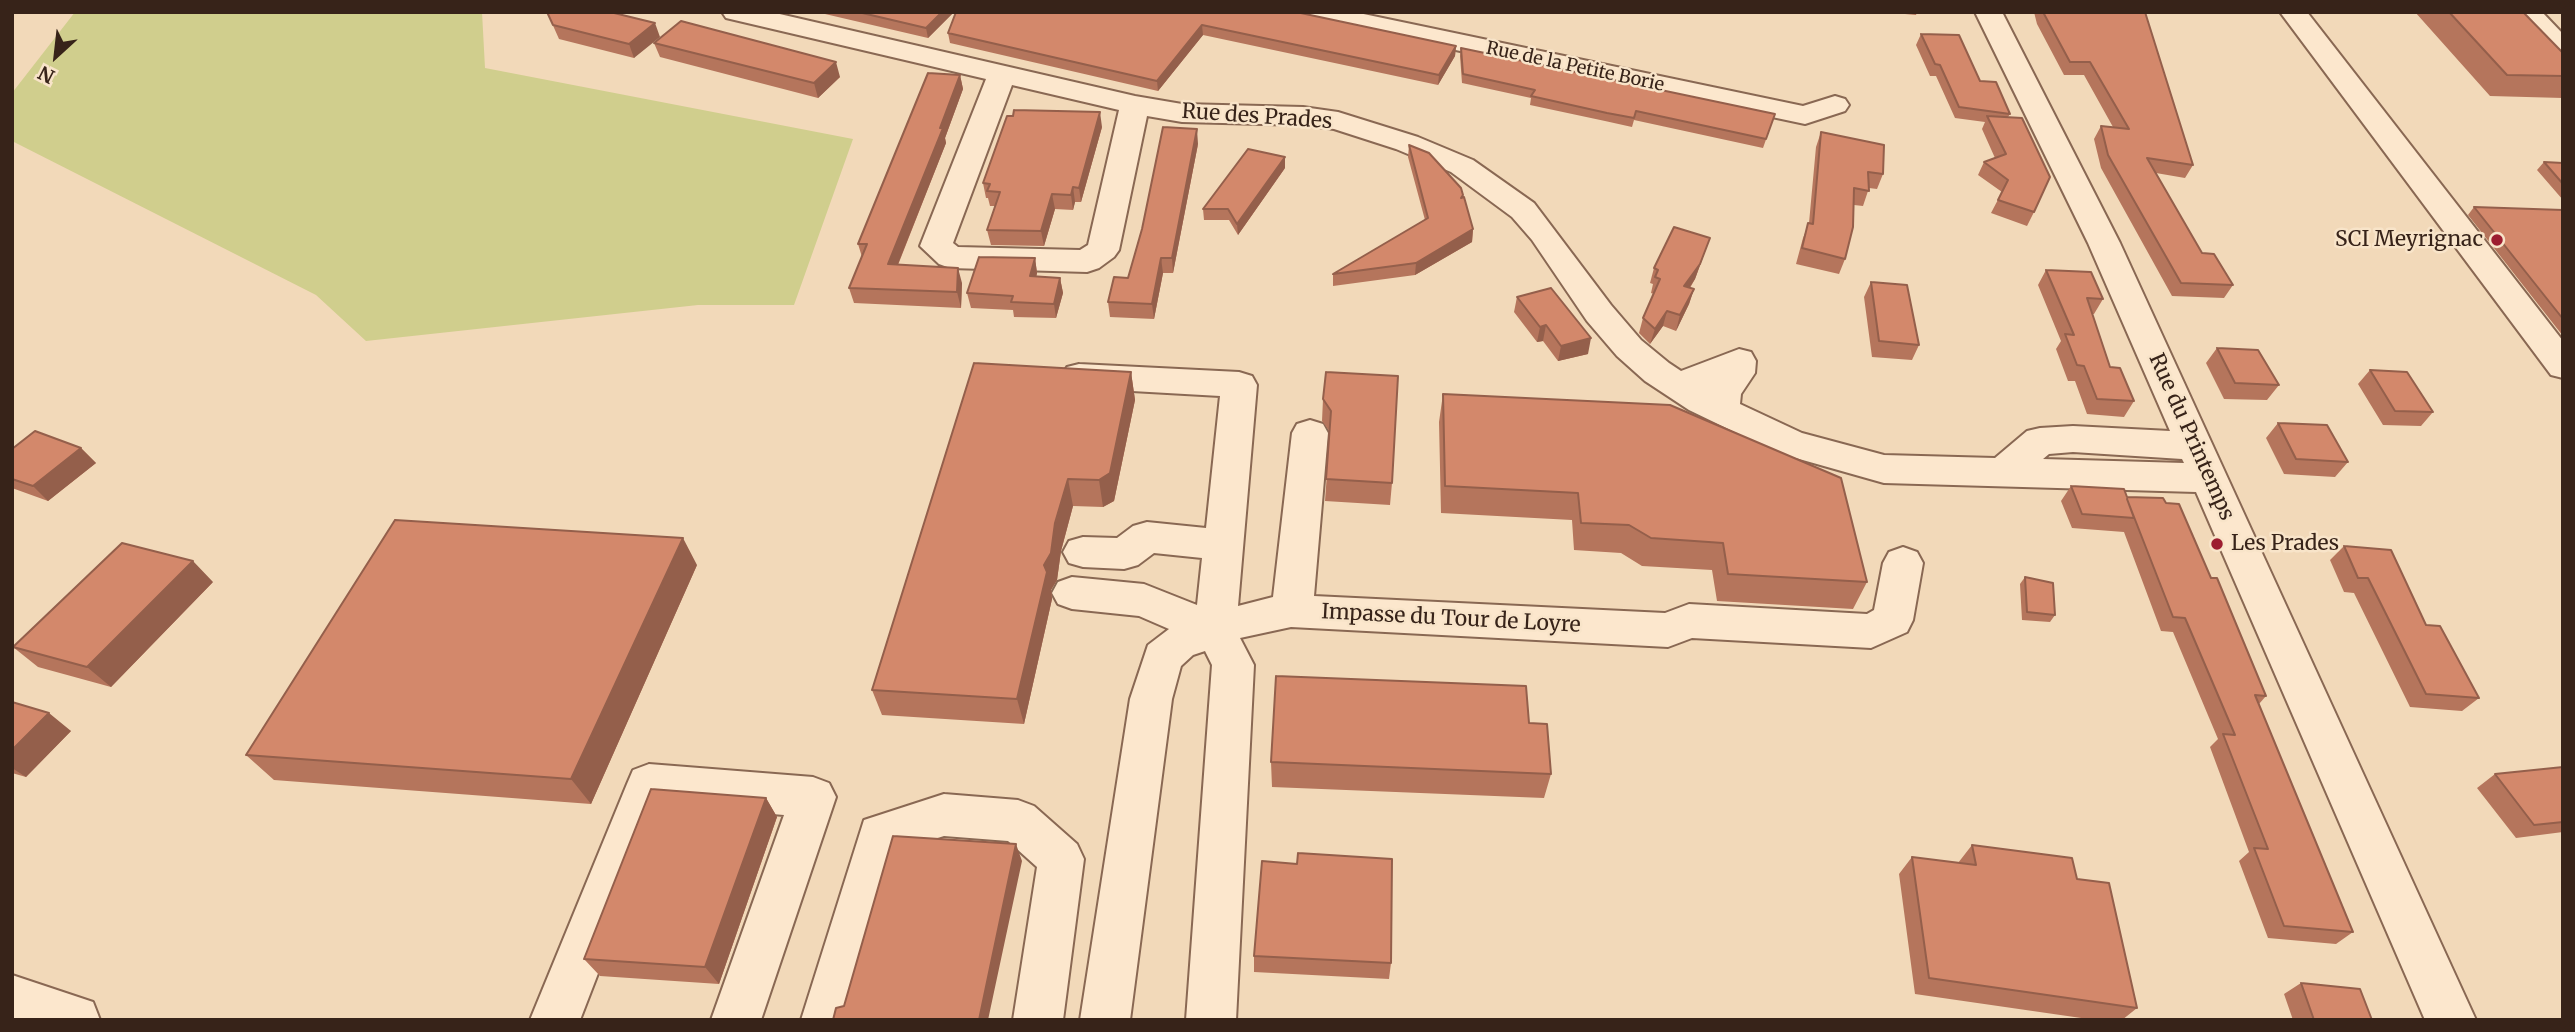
<!DOCTYPE html>
<html>
<head>
<meta charset="utf-8">
<style>
	body { margin:0 }
	#map { position:relative; width:2575px; height:1032px; overflow:hidden; background:#f2d9b9; font-family:Merriweather,serif }
	canvas { display:block }
	.frame { position:absolute; inset:0; border:14px solid #372319; pointer-events:none }
	.north { position:absolute; left:21px; top:21px; width:70px; height:70px; -webkit-text-stroke:5px #f8e4c9; paint-order:stroke; rotate:207deg; font-size:19px; font-weight:700; line-height:28px; text-align:center; color:#372319 }
	.north::after { content:''; display:block; margin:auto; width:24px; height:32px; background:#372319; clip-path:polygon(50% 0,100% 100%,50% 72%,0 100%) }
</style>
</head>
<body>
<div id="map">
<canvas width="2575" height="1032"></canvas>
<div class="frame"></div>
<div class="north">N</div>
</div>
<script>
const ctx = document.querySelector('canvas').getContext('2d');
ctx.lineJoin = 'round';
function fill(path, color) { ctx.fillStyle = color; ctx.fill(path, 'evenodd'); }
const toPath = rows => new Path2D(rows.map(r => 'M' + r).join(''));
function trace(path, color, width, dash) { ctx.strokeStyle = color; ctx.lineWidth = width; ctx.lineCap = dash ? 'butt' : 'round'; ctx.setLineDash(dash || []); ctx.stroke(path); }
function drawText(font, color, halo, rows, align = 'center') {
  ctx.font = font + ' Merriweather,serif'; ctx.lineWidth = 5; ctx.setLineDash([]); ctx.textBaseline = 'middle'; ctx.strokeStyle = halo; ctx.fillStyle = color; for (const [text, x, y, turn = 0] of rows) {
    ctx.save(); ctx.translate(x, y); ctx.rotate((+turn || 0) * Math.PI / 180); ctx.textAlign = isNaN(turn) ? turn : align; if (halo) ctx.strokeText(text, 0, 0); ctx.fillText(text, 0, 0); ctx.restore();
  }
}
fill(toPath([
	[75,12,482,12,485,68,853,139,794,305,698,305,366,341,316,295,12,141,12,93]
]), '#d0ce8d');
const minor = toPath([
	[722,12,771,12,1135,96,1182,104,1303,107,1338,112,1418,137,1473,160,1534,203,1611,305,1641,340,1669,363,1681,371,1739,349,1751,352,1756,361,1755,373,1741,394,1740,404,1802,433,1884,455,1995,458,2027,431,2040,428,2073,426,2170,431,2088,243,1975,12,2002,12,2120,243,2476,1020,2425,1020,2196,492,1884,483,1778,453,1689,410,1645,381,1617,356,1587,321,1532,240,1512,217,1451,172,1396,149,1334,129,1303,125,1182,122,1147,116,1119,250,1114,257,1099,268,1087,272,950,268,939,264,920,246,986,79,726,18,722,12],
	[1012,85,1119,110,1088,245,1080,250,958,247,953,243,1012,85],
	[2073,452,2182,459,2184,463,2043,459,2049,454,2073,452],
	[1301,12,1354,12,1803,106,1835,96,1845,99,1849,105,1845,111,1805,124,1314,20,1305,18,1301,12],
	[2280,12,2307,12,2563,341,2563,378,2551,375,2280,12],
	[2514,12,2542,12,2563,34,2563,58,2553,56,2514,12],
	[1079,364,1239,372,1252,376,1257,385,1238,606,1273,597,1292,433,1297,424,1310,420,1323,424,1328,433,1314,596,1665,613,1689,604,1867,614,1874,610,1883,563,1889,552,1903,547,1917,552,1923,563,1913,620,1907,632,1871,648,1692,638,1668,647,1291,627,1240,638,1254,665,1236,1020,1186,1020,1212,665,1205,651,1193,655,1181,666,1172,699,1130,1020,1080,1020,1130,699,1148,645,1169,629,1139,616,1072,609,1058,604,1052,593,1058,582,1072,577,1144,584,1197,605,1202,558,1154,553,1138,565,1124,569,1083,567,1069,563,1063,552,1069,541,1083,537,1117,538,1133,526,1147,522,1206,528,1220,396,1079,388,1067,385,1061,376,1067,367,1079,364],
	[649,764,813,777,829,783,836,797,761,1020,711,1020,784,815,663,805,580,1020,530,1020,627,784,633,770,649,764],
	[944,794,1018,800,1034,806,1077,844,1084,859,1063,1020,1013,1020,1037,867,1008,841,944,836,899,850,851,1020,801,1020,864,820,944,794],
	[12,975,93,1002,100,1020,12,1020,12,975]
]);
trace(minor, '#896853', 4);
fill(minor, '#fce7cd');
fill(toPath([
	[547,12,655,23,634,58,559,39],
	[824,12,954,12,928,38,825,14],
	[1296,12,1456,46,1455,56,1438,85,1203,35,1158,91,950,43,948,33],
	[1883,12,1917,12,1916,15],
	[2034,12,2145,12,2193,165,2185,178,2156,173,2202,253,2233,285,2224,298,2172,296,2101,168,2094,139,2101,126,2113,127,2084,75,2064,75,2037,24],
	[2415,12,2523,12,2563,53,2563,98,2490,96],
	[1921,34,1980,81,2010,114,2008,117,2034,212,2027,226,1991,213,2002,192,1978,175,1984,162,1995,158,1982,129,1985,122,1955,118,1936,76,1930,76,1916,45],
	[654,43,840,77,818,98,660,57],
	[1461,48,1775,114,1763,148,1634,120,1632,127,1605,121,1530,105,1531,98,1462,83,1460,56],
	[960,75,963,89,945,138,946,143,898,265,962,283,961,308,854,303,849,288,862,257,858,244],
	[1102,127,1081,202,1075,202,1073,210,1055,209,1044,246,991,245,987,230,995,206,990,206,988,198,986,198,983,183],
	[1821,132,1883,174,1877,189,1869,188,1863,206,1854,205,1845,259,1839,274,1796,264,1803,238,1809,223,1816,147],
	[1198,144,1173,273,1163,273,1154,319,1110,317,1108,302,1128,278],
	[1409,145,1463,197,1473,229,1472,242,1415,275,1333,286,1333,274,1425,220,1408,157],
	[2544,162,2563,163,2563,200,2537,170],
	[1285,168,1238,235,1229,220,1204,220,1203,209],
	[2474,207,2563,210,2563,336,2468,215],
	[1710,238,1695,279,1690,288,1694,289,1689,304,1676,331,1663,326,1650,344,1639,333,1643,318,1654,294,1651,293,1653,284,1650,283,1654,268],
	[1035,258,1037,273,1036,277,1060,278,1063,293,1056,318,1014,317,1013,310,971,308,967,293],
	[2046,270,2103,299,2094,314,2092,314,2110,367,2134,401,2124,417,2087,414,2075,381,2068,381,2056,349,2061,341,2038,285],
	[1871,282,1919,345,1912,360,1872,357,1864,297],
	[1517,297,1588,354,1558,361,1543,341,1537,342,1514,312],
	[2217,348,2279,385,2267,400,2224,399,2206,363],
	[2370,370,2433,412,2421,426,2383,425,2358,384],
	[1131,372,1135,400,1114,501,1103,507,1073,506,1061,551,1057,580,1051,590,1052,599,1024,724,882,715,872,690],
	[1443,394,1867,582,1853,609,1717,601,1712,570,1642,566,1621,553,1574,550,1572,520,1441,513,1439,422],
	[1323,399,1392,483,1390,505,1325,501,1330,432,1322,421],
	[2278,423,2348,462,2335,477,2284,474,2266,438],
	[81,448,96,463,48,501,12,488,12,449],
	[2071,486,2127,497,2211,578,2266,696,2259,704,2353,932,2336,944,2268,938,2239,861,2249,852,2210,747,2218,739,2173,632,2161,631,2124,532,2072,528,2061,501],
	[2344,546,2426,625,2479,698,2462,711,2410,707,2354,593,2344,592,2330,560],
	[697,565,591,804,274,780,246,755],
	[2025,577,2055,615,2050,622,2022,620,2020,584],
	[213,582,111,687,38,667,13,647],
	[12,702,71,731,26,777,12,773],
	[1529,723,1551,774,1544,798,1272,787,1271,762],
	[2563,767,2563,832,2516,838,2477,788,2495,774],
	[766,798,777,817,719,984,600,976,584,959],
	[1972,845,2077,879,2137,1008,2122,1020,2095,1020,1915,994,1899,874,1912,857,1958,863],
	[1254,956,1391,963,1389,979,1254,972],
	[2301,983,2372,1020,2293,1020,2284,994]
]), '#b5755c');
fill(toPath([
	[942,12,954,12,928,38,926,28],
	[655,23,660,37,634,58,629,44],
	[1202,25,1203,35,1158,91,1157,81],
	[1456,46,1455,56,1438,85,1439,75],
	[836,62,840,77,818,98,814,83],
	[960,75,963,89,945,138,946,143,892,279,888,264],
	[1100,112,1102,127,1081,202,1079,188],
	[1197,129,1198,144,1173,273,1172,258],
	[1285,157,1285,168,1238,235,1237,224],
	[1073,187,1075,202,1073,210,1071,195],
	[1052,194,1055,209,1044,246,1041,231],
	[1473,229,1472,242,1415,275,1416,263],
	[1710,238,1695,279,1680,302,1684,286],
	[1035,258,1037,273,1033,291,1030,276],
	[1161,258,1163,273,1154,319,1152,304],
	[958,268,962,283,961,308,957,292],
	[1060,278,1063,293,1056,318,1054,304],
	[1694,289,1689,304,1676,331,1680,315],
	[1667,311,1663,326,1650,344,1655,329],
	[1546,325,1543,341,1537,342,1540,327],
	[1591,338,1588,354,1558,361,1561,346],
	[1131,372,1135,400,1114,501,1103,507,1099,480],
	[81,448,96,463,48,501,33,486],
	[1068,479,1073,506,1061,551,1057,580,1051,590,1052,599,1024,724,1017,699,1044,565],
	[683,538,697,565,591,804,571,779],
	[193,561,213,582,111,687,87,667],
	[49,713,71,731,26,777,12,768,12,750],
	[766,798,777,817,719,984,705,967],
	[1016,844,1022,861,988,1020,979,1020]
]), '#945f4b');
const building = toPath([
	[547,12,610,12,655,23,629,44,553,25,547,12],
	[858,12,942,12,926,28,858,12],
	[956,12,1296,12,1456,46,1439,75,1202,25,1157,81,948,33,956,12],
	[2043,12,2145,12,2193,165,2147,158,2202,253,2214,254,2233,285,2181,283,2108,155,2101,126,2129,129,2090,62,2070,62,2043,12],
	[2449,12,2523,12,2563,53,2563,76,2507,75,2449,12],
	[681,21,836,62,814,83,654,43,681,21],
	[1921,34,1959,35,1980,81,1996,82,2010,114,1959,107,1940,65,1935,64,1921,34],
	[1461,48,1775,114,1766,139,1636,111,1634,118,1607,113,1531,96,1535,90,1463,74,1461,48],
	[928,73,960,75,940,128,943,128,888,264,958,268,957,292,849,288,867,244,858,244,928,73],
	[1014,110,1100,112,1079,188,1073,187,1071,195,1052,194,1041,231,987,230,1000,192,987,191,990,184,983,183,1007,116,1013,116,1014,110],
	[1987,116,2022,118,2050,177,2034,212,1998,200,2008,180,1984,162,2006,154,1987,116],
	[1163,127,1197,129,1172,258,1161,258,1152,304,1108,302,1114,277,1128,278,1142,229,1163,127],
	[1821,132,1884,145,1883,174,1868,172,1869,191,1854,188,1853,227,1845,259,1802,248,1808,223,1813,224,1821,132],
	[1409,145,1429,153,1461,188,1463,195,1461,198,1464,197,1473,229,1416,263,1333,274,1428,218,1409,145],
	[1248,149,1285,157,1237,224,1228,209,1203,209,1248,149],
	[2544,162,2563,163,2563,184,2544,162],
	[2474,207,2563,210,2563,319,2474,207],
	[1674,227,1710,238,1700,264,1684,286,1694,289,1680,315,1667,311,1655,329,1643,318,1660,279,1655,277,1658,270,1654,268,1674,227],
	[979,257,1035,258,1030,276,1060,278,1054,304,1011,302,1013,296,967,293,979,257],
	[2046,270,2091,272,2103,299,2087,298,2110,367,2120,368,2134,401,2097,399,2084,366,2077,365,2065,334,2074,335,2046,270],
	[1871,282,1907,285,1919,345,1879,341,1871,282],
	[1551,288,1591,338,1561,346,1546,325,1540,327,1517,297,1551,288],
	[2217,348,2258,350,2279,385,2235,383,2217,348],
	[974,363,1131,372,1110,473,1099,480,1068,479,1055,523,1051,553,1044,565,1047,572,1017,699,872,690,974,363],
	[2370,370,2407,372,2433,412,2395,411,2370,370],
	[1326,372,1398,376,1392,483,1326,479,1331,411,1323,399,1326,372],
	[1443,394,1670,405,1841,478,1867,582,1728,574,1723,543,1651,538,1629,525,1581,523,1578,493,1445,486,1443,394],
	[2278,423,2327,425,2348,462,2296,459,2278,423],
	[35,431,81,448,33,486,12,479,12,449,35,431],
	[2071,486,2124,489,2127,497,2163,498,2166,503,2179,504,2211,578,2217,578,2266,696,2255,695,2353,932,2284,926,2254,848,2268,849,2223,734,2235,735,2185,618,2173,617,2127,499,2134,518,2082,514,2071,486],
	[395,520,683,538,571,779,246,755,395,520],
	[122,543,193,561,87,667,13,647,122,543],
	[2344,546,2391,550,2426,625,2440,626,2479,698,2426,694,2368,578,2358,578,2344,546],
	[2025,577,2053,583,2055,615,2027,612,2025,577],
	[1276,676,1526,686,1529,723,1547,724,1551,774,1271,762,1276,676],
	[12,702,49,713,12,750,12,702],
	[2563,767,2563,822,2534,825,2495,774,2563,767],
	[651,789,766,798,705,967,584,959,651,789],
	[893,836,1016,844,979,1020,833,1020,836,1008,844,1006,893,836],
	[1972,845,2072,858,2077,879,2109,883,2137,1008,1929,978,1912,857,1976,865,1972,845],
	[1298,853,1392,859,1391,963,1254,956,1262,861,1297,864,1298,853],
	[2301,983,2360,989,2372,1020,2314,1020,2301,983]
]);
fill(building, '#d3886b');
trace(building, '#945f4b', 2);
for (const [x, y, r, color] of [
	[2497,240,7,"#9d1d30"],
	[2217,544,7,"#9d1d30"]
]) { const dot = new Path2D(); dot.arc(x, y, r, 0, 2 * Math.PI); ctx.fillStyle = color; ctx.fill(dot); trace(dot, '#f8e4c9', 2.5); }
drawText('18px', '#372319', '#f8e4c9', [
	["Rue de la Petite Borie",1575,67,12]
]);
drawText('21px', '#372319', '#f8e4c9', [
	["Rue des Prades",1257,117,4],
	["Rue du Printemps",2191,437,66],
	["Impasse du Tour de Loyre",1451,619,3]
]);
drawText('21px', '#372319', '#f8e4c9', [
	["SCI Meyrignac",2483,240],
	["Les Prades",2231,544,"left"]
], 'right');
</script>
</body>
</html>
